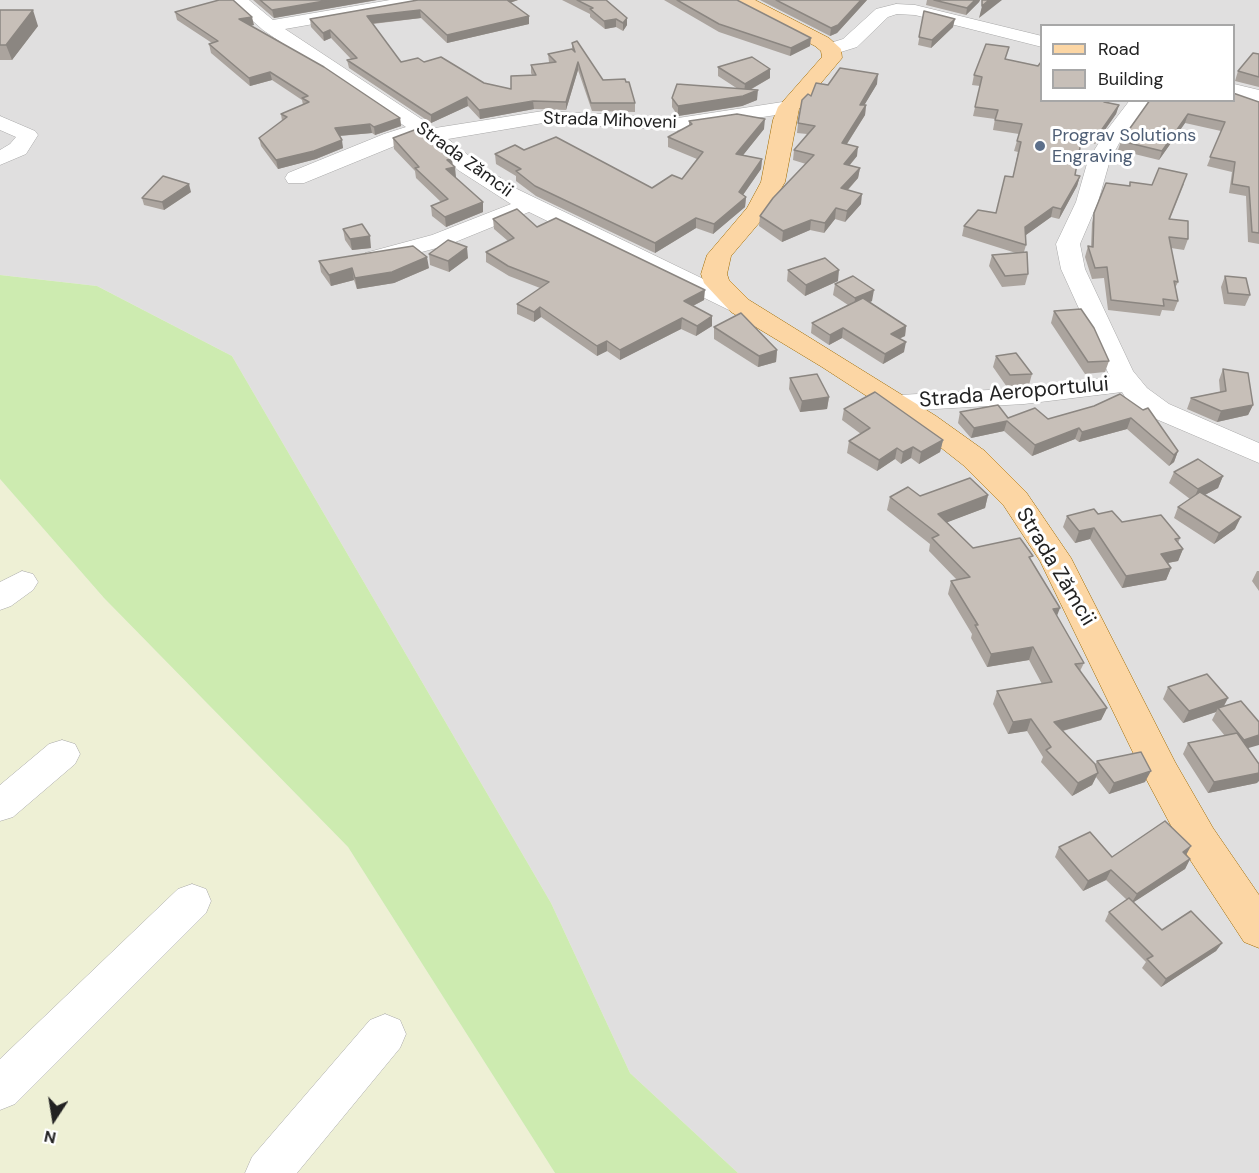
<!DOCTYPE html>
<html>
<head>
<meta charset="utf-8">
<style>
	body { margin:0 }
	#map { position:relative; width:1259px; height:1173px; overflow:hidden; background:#f2efe9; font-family:"DM Sans",sans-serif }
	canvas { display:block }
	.legend { position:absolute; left:1040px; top:24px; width:195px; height:78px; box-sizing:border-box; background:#fff; border:2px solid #a7a7a7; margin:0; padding:8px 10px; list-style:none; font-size:18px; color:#222 }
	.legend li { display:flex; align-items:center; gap:12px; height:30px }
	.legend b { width:30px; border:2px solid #a7a7a7 }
	.north { position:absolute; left:24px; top:1089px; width:60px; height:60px; -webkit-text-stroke:4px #fff; paint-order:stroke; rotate:192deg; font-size:16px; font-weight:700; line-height:24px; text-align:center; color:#222 }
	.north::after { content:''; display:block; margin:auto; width:21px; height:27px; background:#222; clip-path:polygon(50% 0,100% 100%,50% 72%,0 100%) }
</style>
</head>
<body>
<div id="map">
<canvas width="1259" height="1173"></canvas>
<ul class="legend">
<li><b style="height:8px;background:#fcd6a4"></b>Road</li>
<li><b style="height:16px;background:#c7bfb8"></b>Building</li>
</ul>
<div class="north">N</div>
</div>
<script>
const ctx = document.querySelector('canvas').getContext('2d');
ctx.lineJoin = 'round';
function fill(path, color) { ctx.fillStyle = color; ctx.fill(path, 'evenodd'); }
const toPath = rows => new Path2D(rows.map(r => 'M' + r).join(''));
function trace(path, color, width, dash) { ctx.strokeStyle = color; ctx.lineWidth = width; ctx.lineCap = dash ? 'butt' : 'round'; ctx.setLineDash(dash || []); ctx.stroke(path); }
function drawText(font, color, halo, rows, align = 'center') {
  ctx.font = font + ' "DM Sans",sans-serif'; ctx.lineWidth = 6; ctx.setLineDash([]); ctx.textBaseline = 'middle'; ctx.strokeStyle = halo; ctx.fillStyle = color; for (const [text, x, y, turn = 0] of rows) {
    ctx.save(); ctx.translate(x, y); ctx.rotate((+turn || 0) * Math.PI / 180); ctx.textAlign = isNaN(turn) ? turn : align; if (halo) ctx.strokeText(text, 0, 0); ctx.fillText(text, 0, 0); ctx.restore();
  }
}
fill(toPath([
	[0,0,1259,0,1259,1173,738,1173,630,1073,551,903,232,356,97,286,0,275],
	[1042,26,1234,26,1234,100,1042,100]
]), '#e0dfdf');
fill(toPath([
	[0,479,104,598,348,847,555,1173,0,1173]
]), '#eef0d5');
fill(toPath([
	[0,275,97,286,232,356,551,903,630,1073,738,1173,555,1173,348,847,104,598,0,479]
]), '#cdebb0');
const minor = toPath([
	[229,0,249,0,273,20,390,0,431,0,422,5,285,29,435,128,543,111,678,118,789,101,796,103,799,107,796,111,789,113,678,130,543,123,448,139,474,160,517,189,749,301,752,306,749,311,740,313,731,311,529,212,448,245,373,265,365,263,361,258,365,253,432,235,511,204,458,170,419,136,304,183,288,183,285,178,288,173,384,134,406,127,263,30,229,0],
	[896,4,915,5,1042,36,1042,47,915,15,897,14,888,17,857,47,831,55,822,49,824,45,843,39,876,9,896,4],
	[1234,84,1259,90,1259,102,1234,96,1234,84],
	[1130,100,1151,100,1123,136,1110,160,1098,202,1080,244,1085,269,1133,371,1147,388,1169,404,1259,443,1259,463,1149,416,1127,400,1122,392,1024,404,900,411,890,409,886,403,890,397,900,395,1024,388,1110,377,1061,269,1056,244,1076,202,1088,160,1107,130,1130,100],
	[0,116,35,131,38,135,26,154,0,165,0,150,10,144,16,137,0,130,0,116],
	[22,571,33,574,38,582,33,590,11,606,0,610,0,582,22,571],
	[62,740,75,744,80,754,75,764,13,817,0,821,0,785,49,744,62,740],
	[192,884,206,889,211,901,206,913,15,1104,0,1110,0,1059,178,889,192,884],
	[385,1014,400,1020,406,1034,400,1048,297,1173,245,1173,252,1157,370,1020,385,1014]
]);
const major = toPath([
	[732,0,755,0,829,38,841,49,842,58,799,109,785,182,765,216,731,256,727,274,729,280,749,300,936,416,985,451,1026,492,1071,558,1175,762,1213,828,1259,895,1259,948,1244,942,1185,852,1143,773,1040,561,1004,506,963,465,916,428,822,367,731,312,704,283,701,274,707,255,747,208,761,182,773,120,778,107,822,57,821,51,815,46,734,4,732,0]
]);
trace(minor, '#a9a9a9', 1);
trace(major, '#a06b00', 1);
fill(minor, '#fff');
fill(major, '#fcd6a4');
fill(toPath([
	[253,0,377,0,274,18],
	[418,0,518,0,510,3,529,16,529,24,447,43,421,18,373,24,401,62,424,62,484,83,511,89,532,75,531,73,531,65,550,63,549,62,548,54,572,49,572,43,603,80,635,103,635,112,592,111,578,70,566,110,534,109,480,119,468,106,431,123,349,68,347,60,351,59,331,38,324,41,311,27,310,19],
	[562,0,606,0,627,18,627,25,623,31,616,27,605,29,590,17,590,14],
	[664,0,737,0,810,46,790,56,719,32],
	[760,0,867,0,837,33,830,36],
	[927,0,980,0,979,2,966,15,926,5],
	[0,10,38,26,12,60,0,60],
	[924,11,953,27,931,48,918,45],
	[175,12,254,25,250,26,400,118,401,126,375,135,372,133,340,136,343,148,316,159,278,169,261,146,259,138,282,121,281,114,303,105,302,100,272,80,250,86,211,53,209,44,212,43,177,20],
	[1259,54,1259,87,1235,81,1238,71],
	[1006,59,1041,100,1110,100,1109,103,1119,105,1116,114,1095,144,1081,141,1075,175,1080,176,1077,186,1059,219,1051,217,1026,235,1026,245,1024,252,1028,274,1025,285,1002,287,989,266,992,255,1016,253,962,236,964,226,996,213,1013,177,1018,152,1014,151,1019,134,993,130,995,119,973,116,980,86,972,85,974,75],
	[718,67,770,78,750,90,757,100,742,106,678,116,672,107,672,98,738,89,718,76],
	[877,84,864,105,866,105,865,115,847,144,857,156,850,165,860,168,858,178,848,190,861,204,845,222,835,219,824,233,810,230,782,242,759,226,760,216,806,164,793,160,794,150,807,134,797,133,798,123,811,96,828,85],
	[1150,100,1259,102,1259,244,1248,242,1246,196,1229,193,1232,172,1207,166,1221,131,1185,123,1159,160,1118,150,1121,141],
	[689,121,764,129,743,155,762,159,761,169,743,195,746,197,745,207,713,234,696,228,655,253,536,196,516,181,516,176,496,164,495,154,524,150,652,188,682,179,697,159,668,147,668,137,689,126],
	[393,138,452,158,452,165,455,167,455,177,483,212,446,227,432,216,431,206,441,202,416,178,415,171,394,149],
	[1130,182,1152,185,1184,184,1170,219,1188,239,1184,250,1171,248,1178,282,1175,288,1178,301,1174,311,1162,310,1160,316,1108,310,1104,278,1092,279,1085,257,1088,246,1091,247,1092,223,1094,213,1129,186],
	[191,192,164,210,144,205,142,198],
	[493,219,537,227,704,300,693,306,712,326,696,336,681,329,620,360,607,351,597,356,541,317,534,322,517,314,517,304,540,288,509,276,486,262,486,252,508,241,494,229],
	[343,229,371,248,352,250,345,240],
	[429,254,468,258,449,272,430,265],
	[319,261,429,268,394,283,357,289,354,280,331,286,321,272],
	[788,270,838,281,805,296,787,281],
	[1225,276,1250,295,1245,306,1224,304,1221,287],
	[835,284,872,301,870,302,906,326,905,336,899,339,904,352,883,364,842,338,829,345,811,333,812,323,848,305,833,295],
	[1054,311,1109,361,1105,372,1085,374,1051,323],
	[714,327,777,350,776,362,758,367,714,339],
	[996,356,1032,374,1029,385,1007,387,993,367],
	[1223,369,1253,405,1248,415,1217,422,1187,409,1191,398,1220,392,1219,380],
	[790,378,829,397,827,409,800,412,789,389],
	[1120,394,1178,451,1174,462,1169,466,1127,429,1079,442,1075,439,1032,456,1004,431,971,438,958,423,960,412,1008,418,1048,419,1094,406],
	[844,409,943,440,940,452,919,464,911,458,901,464,895,459,877,471,847,453,849,441,861,434,842,420],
	[1174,472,1223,476,1218,488,1205,495,1235,529,1214,544,1174,518,1178,507,1190,499,1169,483],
	[988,495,985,508,947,522,973,548,1031,561,1057,616,1084,663,1080,671,1107,708,1101,720,1063,731,1095,765,1097,761,1145,782,1109,794,1096,777,1092,785,1072,796,1041,762,1043,757,1027,731,1008,734,993,704,997,691,1042,684,1029,660,987,667,971,638,972,634,948,594,951,581,957,580,929,551,930,544,887,510,890,497],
	[1098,514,1122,522,1180,538,1178,543,1183,549,1178,561,1168,563,1171,568,1166,580,1122,588,1090,539,1075,543,1063,527,1067,516],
	[1257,571,1259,571,1259,591,1252,581],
	[1168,687,1228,698,1224,706,1241,701,1248,748,1257,783,1208,793,1183,754,1188,743,1225,736,1212,720,1216,712,1183,723,1163,699],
	[1059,847,1112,857,1186,855,1190,859,1185,869,1133,902,1162,930,1222,943,1216,951,1161,987,1142,968,1146,962,1105,921,1109,912,1127,900,1106,880,1083,891,1055,857]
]), '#aba49e');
fill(toPath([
	[330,0,377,0,274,18,272,10],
	[503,0,518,0,503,5],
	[861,0,867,0,837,33,830,36,831,28],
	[975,0,980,0,979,2,966,15,967,8],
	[989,0,1002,0,979,18,982,6],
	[33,10,38,26,12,60,6,45],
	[420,10,421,18,368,24,367,16],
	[529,16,529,24,447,43,447,35],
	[252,17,254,25,241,27,239,19],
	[627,18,627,25,623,31,623,23],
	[616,19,616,27,605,29,604,21],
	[955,19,953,27,931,48,932,40],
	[330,30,331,38,324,41,323,33],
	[811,38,810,46,790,56,791,48],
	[578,62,578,70,566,110,566,102],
	[770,69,770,78,744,93,745,84],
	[270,72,272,80,250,86,249,78],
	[878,74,877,84,859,114,860,105],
	[758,90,757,100,742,106,678,116,678,106],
	[467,97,468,106,431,123,431,115],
	[533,101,534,109,480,119,479,110],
	[866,105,865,115,841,153,842,143],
	[1119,105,1116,114,1095,144,1098,135],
	[1188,114,1185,123,1159,160,1162,151],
	[400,118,401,126,375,135,374,127],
	[765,119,764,129,736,164,736,154],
	[370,124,372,133,337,136,335,128],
	[342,140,343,148,316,159,278,169,276,160],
	[858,147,857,156,842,174,844,164],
	[452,158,453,167,455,167,456,177,447,180,447,160],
	[762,159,761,169,738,202,739,192],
	[860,168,858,178,840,198,841,188],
	[1080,176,1077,186,1059,219,1061,209],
	[189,184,191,192,164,210,162,202],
	[862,194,861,204,845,222,847,211],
	[746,197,745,207,713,234,714,224],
	[483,202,483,212,446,227,445,217],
	[1053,207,1051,217,1023,237,1025,227],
	[836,208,835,219,824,233,825,223],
	[696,218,696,228,655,253,655,243],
	[811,220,810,230,782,242,783,231],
	[370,236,371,248,352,250,350,239],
	[467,247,468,258,449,272,448,261],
	[427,257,429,268,394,283,357,289,355,278],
	[352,268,354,280,331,286,329,275],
	[839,270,838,281,805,296,806,285],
	[705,290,704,300,683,311,684,301],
	[874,290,872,301,854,309,855,298],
	[540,307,541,317,534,322,534,312],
	[712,316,712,326,696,336,697,326],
	[682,318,681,329,620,360,620,350],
	[906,326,905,336,889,343,891,334],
	[843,328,842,338,829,345,830,335],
	[607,341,607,351,597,356,597,346],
	[906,342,904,352,883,364,885,354],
	[777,350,776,362,758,367,759,356],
	[829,397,827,409,800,412,802,401],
	[1253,405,1248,415,1217,422,1221,411],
	[1131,418,1127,429,1079,442,1082,432],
	[1007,421,1004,431,971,438,974,428],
	[1079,428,1075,439,1032,456,1035,445],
	[943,440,940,452,919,464,921,452],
	[913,447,911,458,901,464,903,452],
	[897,448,895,459,877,471,879,460],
	[1178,451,1174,462,1169,466,1174,455],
	[1223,476,1218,488,1193,501,1198,489],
	[988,495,985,508,935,527,938,514],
	[1241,517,1235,529,1214,544,1219,533],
	[1094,528,1090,539,1075,543,1079,531],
	[1183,549,1178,561,1156,565,1161,554],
	[1171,568,1166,580,1122,588,1126,576],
	[1060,608,1055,621,1053,609],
	[1033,647,1029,660,987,667,991,654],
	[1228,698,1222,709,1218,708,1216,712,1183,723,1189,711],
	[1107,708,1101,720,1050,734,1054,722],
	[1031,719,1027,731,1008,734,1013,722],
	[1259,735,1259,745,1238,751,1244,740],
	[1151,771,1145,782,1109,794,1114,783],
	[1098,773,1092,785,1072,796,1078,783],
	[1259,773,1259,781,1257,783,1208,793,1214,782],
	[1191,846,1185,857,1183,852],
	[1190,859,1185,869,1131,904,1137,894],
	[1111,870,1106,880,1083,891,1088,881],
	[1222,943,1216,951,1161,987,1166,979]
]), '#8b8681');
const building = toPath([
	[219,0,233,0,252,17,239,19,324,67,400,118,374,127,370,124,335,128,342,140,314,151,276,160,259,138,287,117,281,114,309,102,302,98,308,96,270,72,249,78,209,44,218,41,175,12,219,0],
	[260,0,330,0,272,10,260,0],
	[418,0,507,0,529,16,447,35,420,10,367,16,401,62,418,58,424,62,441,57,484,83,511,89,511,76,536,75,531,65,556,62,548,54,572,49,575,52,572,43,577,41,603,80,625,79,626,82,629,82,635,103,591,103,578,62,566,102,533,101,479,110,467,97,431,115,347,60,357,58,330,30,323,33,310,19,418,0],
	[577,0,606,0,627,18,623,23,616,19,604,21,590,9,593,8,577,0],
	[677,0,737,0,811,38,791,48,719,24,677,0],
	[776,0,861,0,838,25,831,28,776,0],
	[934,0,975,0,967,8,934,0],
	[982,0,989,0,982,6,982,0],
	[0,10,33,10,6,45,0,45,0,10],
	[924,11,955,19,932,40,919,37,924,11],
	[986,44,1009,47,1005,59,1038,66,1041,62,1041,100,1105,100,1104,102,1119,105,1098,135,1083,131,1075,175,1080,176,1061,209,1053,207,1025,227,1026,245,964,226,978,210,996,213,1005,176,1013,177,1021,142,1017,141,1022,124,995,120,998,110,975,107,982,77,974,75,986,44],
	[1253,53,1259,54,1259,77,1238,71,1253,53],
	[752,57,770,69,745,84,718,67,752,57],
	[840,68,878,74,860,105,866,105,842,143,858,147,844,164,860,168,841,188,862,194,847,211,836,208,825,223,811,220,783,231,760,216,773,198,814,155,794,150,815,126,798,123,802,100,808,94,811,96,816,83,828,85,840,68],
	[677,84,758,90,743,96,678,106,672,98,677,84],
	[1233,93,1259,102,1259,233,1252,232,1249,187,1232,184,1235,162,1210,157,1225,122,1188,114,1162,151,1121,141,1150,100,1233,100,1233,93],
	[737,114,765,119,736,154,762,159,739,192,746,197,714,224,696,218,655,243,535,186,516,171,521,169,495,154,515,145,524,150,556,137,652,188,672,175,682,179,703,152,668,137,692,124,689,121,737,114],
	[417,129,452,158,447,160,455,167,446,169,483,202,445,217,431,206,448,199,415,168,419,167,393,138,417,129],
	[1159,168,1187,174,1169,219,1188,221,1188,239,1169,237,1178,282,1174,281,1178,301,1163,299,1164,306,1111,300,1107,267,1095,268,1088,246,1093,247,1094,213,1106,183,1130,186,1130,182,1152,185,1159,168],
	[163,176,189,184,162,202,142,198,163,176],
	[517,209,537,227,556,218,705,290,684,301,712,316,697,326,682,318,620,350,607,341,597,346,540,307,534,312,517,304,549,282,508,266,486,252,514,238,493,219,517,209],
	[362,224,370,236,350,239,343,229,362,224],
	[448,240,467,247,448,261,429,254,448,240],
	[413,246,427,257,392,272,355,278,352,268,329,275,319,261,413,246],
	[1027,252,1028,274,1005,276,992,255,1027,252],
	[825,258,839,270,806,285,788,270,825,258],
	[853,276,874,290,855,298,835,284,853,276],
	[1225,276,1246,278,1250,295,1228,293,1225,276],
	[863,298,906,326,891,334,906,342,885,354,843,328,830,335,812,323,863,298],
	[1081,309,1094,328,1109,361,1088,362,1054,311,1081,309],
	[741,313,777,350,759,356,714,327,741,313],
	[1016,353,1032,374,1010,375,996,356,1016,353],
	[1223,369,1248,373,1253,405,1221,411,1191,398,1226,391,1223,369],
	[817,374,829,397,802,401,790,378,817,374],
	[875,392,943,440,921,452,913,447,903,452,897,448,879,460,849,441,870,428,844,409,875,392],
	[1120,394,1143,410,1148,408,1178,451,1174,455,1131,418,1082,432,1079,428,1035,445,1007,421,974,428,960,412,998,405,1008,418,1035,408,1048,419,1094,406,1120,394],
	[1198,459,1223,476,1198,489,1174,472,1198,459],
	[970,478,988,495,938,514,973,548,1020,538,1033,556,1029,557,1060,608,1053,609,1084,663,1075,664,1107,708,1054,722,1095,764,1098,773,1078,783,1046,750,1051,747,1031,719,1013,722,997,691,1052,682,1033,647,991,654,975,625,978,625,951,581,970,577,932,538,939,535,890,497,908,487,920,496,970,478],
	[1200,492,1241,517,1219,533,1178,507,1200,492],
	[1094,509,1098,514,1112,511,1122,522,1161,515,1180,538,1175,539,1183,549,1161,554,1171,568,1126,576,1094,528,1079,531,1067,516,1094,509],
	[1207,674,1228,698,1189,711,1168,687,1207,674],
	[1241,701,1259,722,1259,735,1244,740,1218,708,1241,701],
	[1237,733,1259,764,1259,773,1214,782,1188,743,1237,733],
	[1141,752,1151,771,1114,783,1097,761,1141,752],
	[1165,821,1191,846,1183,852,1190,859,1137,894,1111,870,1088,881,1059,847,1090,832,1112,857,1165,821],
	[1129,898,1162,930,1191,911,1222,943,1166,979,1147,959,1153,956,1109,912,1129,898]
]);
fill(building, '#c7bfb8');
trace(building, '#8b8681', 1.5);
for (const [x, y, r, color] of [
	[1040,146,6,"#5c6f8a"]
]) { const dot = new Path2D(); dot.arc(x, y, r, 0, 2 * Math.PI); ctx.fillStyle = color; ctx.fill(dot); trace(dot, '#fff', 2); }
drawText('18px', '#222', '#fff', [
	["Strada Mihoveni",610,121,2],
	["Strada Zămcii",464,160,36]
]);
drawText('18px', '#4e5e75', '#fff', [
	["Prograv Solutions",1052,136],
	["Engraving",1052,157]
], 'left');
drawText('21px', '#222', '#fff', [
	["Strada Aeroportului",1014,393,-5],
	["Strada Zămcii",1055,567,59]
]);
</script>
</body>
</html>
